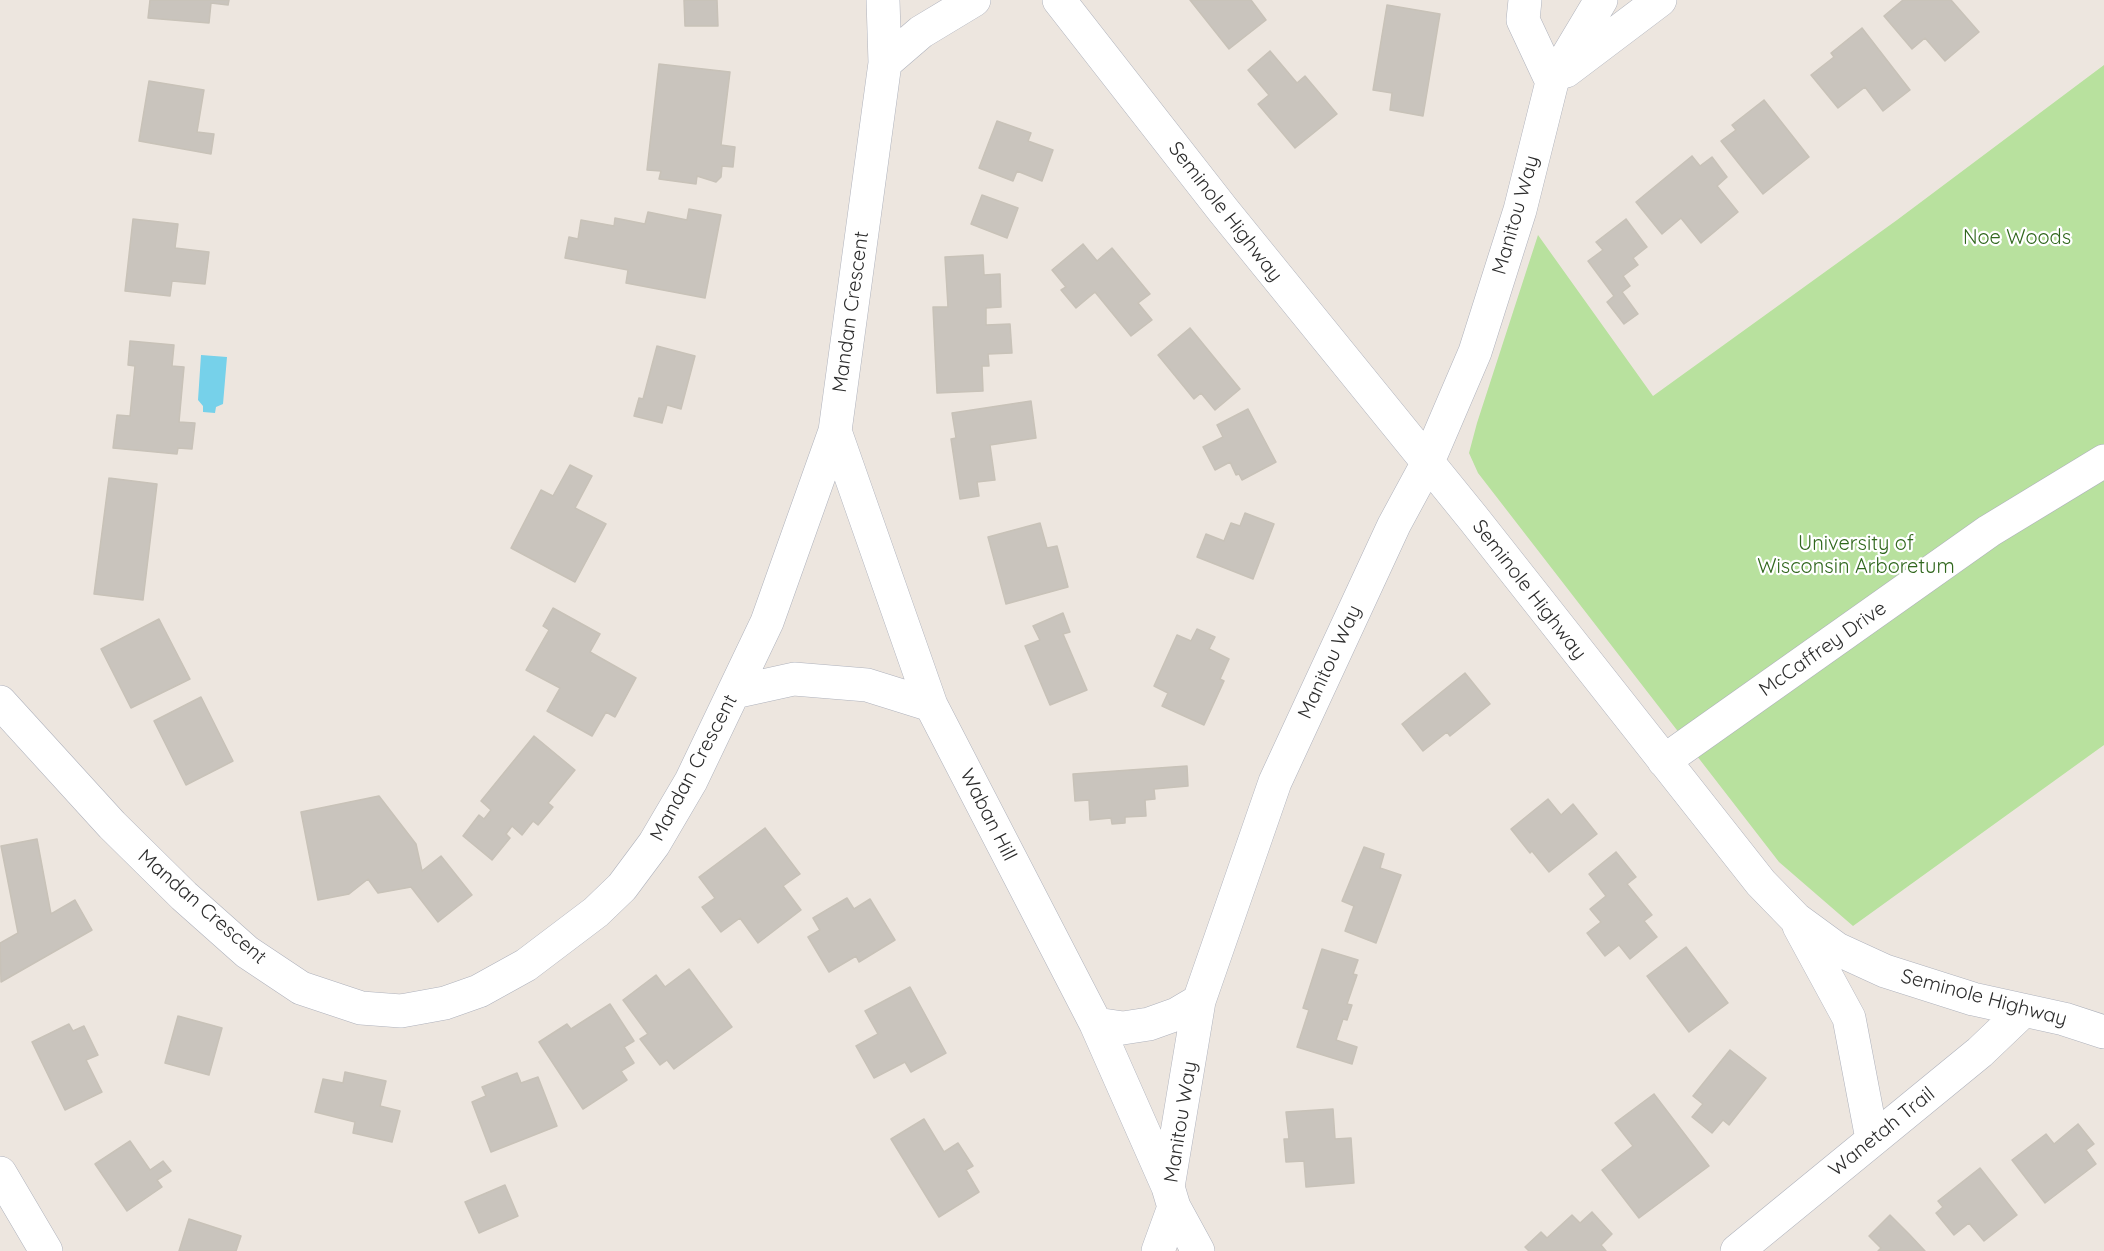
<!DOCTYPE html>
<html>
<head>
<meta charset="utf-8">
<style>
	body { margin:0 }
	canvas { display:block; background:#ede6df }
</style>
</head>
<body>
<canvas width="2104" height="1251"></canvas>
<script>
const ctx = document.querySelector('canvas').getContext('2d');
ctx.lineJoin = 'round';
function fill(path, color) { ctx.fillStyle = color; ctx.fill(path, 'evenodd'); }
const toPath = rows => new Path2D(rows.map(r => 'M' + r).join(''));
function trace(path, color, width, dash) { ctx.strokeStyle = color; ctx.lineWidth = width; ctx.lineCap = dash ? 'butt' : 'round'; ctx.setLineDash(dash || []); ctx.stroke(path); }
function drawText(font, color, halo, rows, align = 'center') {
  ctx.font = font + ' Quicksand,sans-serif'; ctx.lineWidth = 4.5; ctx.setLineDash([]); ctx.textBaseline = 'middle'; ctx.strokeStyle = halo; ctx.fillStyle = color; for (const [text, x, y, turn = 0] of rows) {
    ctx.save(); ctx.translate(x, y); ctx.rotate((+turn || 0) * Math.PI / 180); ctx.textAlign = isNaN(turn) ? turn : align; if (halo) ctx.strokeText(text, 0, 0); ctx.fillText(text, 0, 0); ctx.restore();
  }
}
fill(toPath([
	[2104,65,2104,745,1853,926,1779,862,1478,473,1469,453,1477,423,1538,235,1653,396,1897,220]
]), '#b8e19e');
fill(toPath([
	[201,355,227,357,223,404,216,407,215,413,203,412,203,406,198,400]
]), '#76d1ea');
const building = toPath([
	[150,0,229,0,228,5,211,3,209,23,148,18,150,0],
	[684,0,717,0,718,26,685,26,684,0],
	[1190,0,1251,0,1266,20,1229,49,1190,0],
	[1903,0,1951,0,1979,32,1945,61,1925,38,1912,49,1884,16,1903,0],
	[1387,5,1440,14,1423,116,1390,110,1392,93,1373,90,1387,5],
	[1862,28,1910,90,1883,111,1865,87,1838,108,1811,75,1834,57,1831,53,1862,28],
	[1270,51,1297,83,1305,76,1337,114,1295,148,1258,104,1269,95,1248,70,1270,51],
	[659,64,730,72,721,145,735,147,733,167,722,166,721,177,716,182,697,176,696,184,659,179,661,171,647,170,659,64],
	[149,81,204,90,197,132,214,134,211,154,139,141,149,81],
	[1764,100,1809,157,1763,194,1721,141,1736,130,1732,125,1764,100],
	[997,121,1031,133,1028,141,1053,150,1042,181,1017,171,1013,181,979,168,997,121],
	[1692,156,1700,166,1712,157,1727,177,1717,186,1738,212,1701,243,1681,218,1662,234,1636,202,1692,156],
	[982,195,1018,208,1007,238,971,224,982,195],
	[689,209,721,215,705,298,626,283,628,270,565,258,569,237,578,239,581,220,614,226,615,218,645,224,648,212,687,220,689,209],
	[133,219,178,224,175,248,209,252,205,284,172,281,170,296,125,291,133,219],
	[1626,219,1647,247,1633,258,1638,265,1623,276,1630,286,1622,292,1638,314,1624,324,1607,302,1614,296,1588,261,1603,250,1596,242,1626,219],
	[1083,244,1097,261,1112,248,1150,294,1138,303,1152,320,1131,336,1095,292,1076,308,1061,290,1066,287,1052,270,1083,244],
	[983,255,984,275,1000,274,1001,307,986,308,986,325,1010,324,1012,353,988,354,989,366,982,366,983,391,937,393,933,307,948,307,945,257,983,255],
	[1190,328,1240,389,1215,410,1201,393,1194,399,1158,355,1190,328],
	[130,341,174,345,172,366,184,367,179,422,195,423,192,449,178,448,177,454,113,448,117,415,130,416,135,366,128,365,130,341],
	[657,346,695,356,681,409,667,405,662,423,634,416,639,398,643,399,657,346],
	[1031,401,1036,438,990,445,995,480,977,482,979,496,960,499,951,439,956,438,952,413,1031,401],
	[1248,409,1276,462,1242,480,1239,474,1236,475,1230,462,1215,470,1203,447,1223,437,1217,425,1248,409],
	[570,465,592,476,575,508,606,524,575,582,511,548,541,490,553,496,570,465],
	[109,478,157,484,143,600,94,594,109,478],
	[1245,513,1274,524,1253,579,1197,557,1206,534,1224,541,1231,523,1240,526,1245,513],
	[1040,523,1047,548,1057,546,1068,587,1006,604,988,537,1040,523],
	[553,608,600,634,590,652,636,678,615,717,606,712,592,736,547,711,560,688,526,670,549,630,543,626,553,608],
	[1063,613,1070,632,1063,634,1087,690,1050,705,1025,646,1040,640,1033,626,1063,613],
	[159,619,190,679,131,708,101,649,159,619],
	[1197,629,1215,637,1209,649,1229,659,1220,679,1224,681,1204,725,1162,706,1168,693,1154,686,1177,635,1191,641,1197,629],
	[1465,673,1490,704,1450,736,1447,732,1423,751,1402,724,1465,673],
	[201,697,233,761,186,785,154,721,201,697],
	[534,736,575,770,548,803,553,807,538,825,533,821,522,835,512,826,506,834,510,838,492,860,463,836,479,815,484,819,491,810,481,801,534,736],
	[1187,766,1188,786,1154,789,1155,799,1145,800,1146,816,1125,817,1125,823,1112,824,1111,818,1090,820,1089,800,1075,801,1073,774,1187,766],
	[379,796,416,844,422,871,441,856,472,895,438,922,411,887,378,893,368,879,349,894,318,900,301,812,379,796],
	[1548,799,1561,815,1573,804,1597,834,1549,872,1532,851,1530,853,1511,829,1548,799],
	[765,828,800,874,783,886,801,910,758,943,740,918,721,932,702,907,715,898,699,877,765,828],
	[37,839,51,914,75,900,92,930,1,982,0,943,18,933,1,846,37,839],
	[1364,847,1384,854,1380,868,1401,875,1376,943,1345,931,1354,906,1342,901,1364,847],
	[1616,852,1636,877,1627,884,1652,915,1644,921,1657,937,1630,959,1619,945,1605,956,1587,933,1601,922,1590,909,1606,896,1589,874,1616,852],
	[847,898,854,909,870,899,895,940,859,962,856,956,829,972,808,937,820,930,813,918,847,898],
	[1686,947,1728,1003,1689,1032,1647,976,1686,947],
	[1322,949,1358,960,1353,974,1357,975,1347,1004,1352,1005,1347,1020,1343,1019,1336,1040,1357,1047,1352,1064,1297,1047,1309,1010,1303,1008,1322,949],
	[689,969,732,1027,674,1069,667,1060,660,1065,640,1039,648,1034,623,1000,656,975,665,987,689,969],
	[910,987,946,1053,911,1072,905,1062,874,1078,856,1046,878,1034,865,1011,910,987],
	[610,1004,634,1041,624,1047,634,1063,621,1071,627,1080,583,1109,539,1042,567,1024,571,1029,610,1004],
	[178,1016,222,1028,209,1075,165,1063,178,1016],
	[69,1024,73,1031,84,1026,98,1055,86,1060,102,1092,65,1110,32,1042,69,1024],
	[1730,1050,1766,1078,1729,1125,1723,1120,1712,1133,1692,1117,1703,1104,1693,1096,1730,1050],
	[345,1072,386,1081,380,1106,400,1111,392,1142,353,1133,355,1122,315,1112,323,1079,343,1083,345,1072],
	[517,1073,521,1083,538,1077,557,1126,491,1152,472,1102,486,1096,482,1087,517,1073],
	[1654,1094,1709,1166,1639,1218,1602,1170,1633,1146,1615,1123,1654,1094],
	[1333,1109,1335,1139,1351,1138,1354,1183,1306,1187,1304,1161,1286,1162,1284,1139,1289,1139,1286,1112,1333,1109],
	[924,1119,944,1152,958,1143,973,1166,966,1170,979,1192,939,1217,891,1139,924,1119],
	[2078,1124,2094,1144,2086,1150,2096,1164,2045,1203,2012,1160,2046,1134,2054,1144,2078,1124],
	[130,1141,150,1170,163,1161,171,1171,157,1180,162,1187,127,1211,95,1164,130,1141],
	[1980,1168,2017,1215,1984,1241,1969,1223,1954,1235,1936,1213,1943,1207,1938,1201,1980,1168],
	[505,1185,518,1216,479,1233,465,1202,505,1185],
	[1592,1212,1612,1234,1601,1245,1606,1251,1529,1251,1525,1247,1541,1232,1547,1238,1572,1215,1580,1223,1592,1212],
	[1890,1215,1909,1234,1925,1251,1878,1251,1881,1248,1869,1236,1890,1215],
	[189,1219,241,1236,236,1251,179,1251,189,1219]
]);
fill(building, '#c9c4bd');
trace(building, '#c8c2b8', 1.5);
const minor = toPath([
	[1059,0,1223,210,1473,518,1761,883,1796,919,1837,949,1885,971,1973,999,2064,1019,2104,1032],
	[1525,0,1523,20,1552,82],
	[885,63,921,32,974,0],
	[1566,71,1660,0],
	[835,431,931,705,1096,1024,1168,1187],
	[735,692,794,679,867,685,931,705],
	[0,702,112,825,184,896,247,952,301,988,361,1008,401,1011,445,1003,479,991,526,965,596,912,622,887,654,844,691,781,767,622,835,431,885,63,883,0],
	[1664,761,1989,531,2104,461],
	[1799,926,1849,1018,1872,1139],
	[1096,1024,1123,1028,1149,1024,1177,1014,1199,1001],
	[0,1173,46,1251],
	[1158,1251,1174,1207],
	[1198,1251,1174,1207,1168,1187,1199,1001,1275,782,1394,525,1427,464,1475,352,1520,210,1552,82,1601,0],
	[1737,1251,1980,1052,2023,1011]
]);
trace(minor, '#afb2bc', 34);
trace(minor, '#fff', 33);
drawText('20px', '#2c2c2c', '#fff', [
	["Seminole Highway",1225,212,52],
	["Manitou Way",1516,215,-74],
	["Mandan Crescent",851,312,-82],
	["Seminole Highway",1529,590,52],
	["McCaffrey Drive",1823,649,-35],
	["Manitou Way",1330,662,-65],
	["Mandan Crescent",694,768,-62],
	["Waban Hill",988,815,63],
	["Mandan Crescent",202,907,41],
	["Seminole Highway",1984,998,15],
	["Manitou Way",1181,1122,-81],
	["Wanetah Trail",1882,1132,-39]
]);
drawText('20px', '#30671d', '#fff', [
	["Noe Woods",2017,238],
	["University of",1856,544],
	["Wisconsin Arboretum",1856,567]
]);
</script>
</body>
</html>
